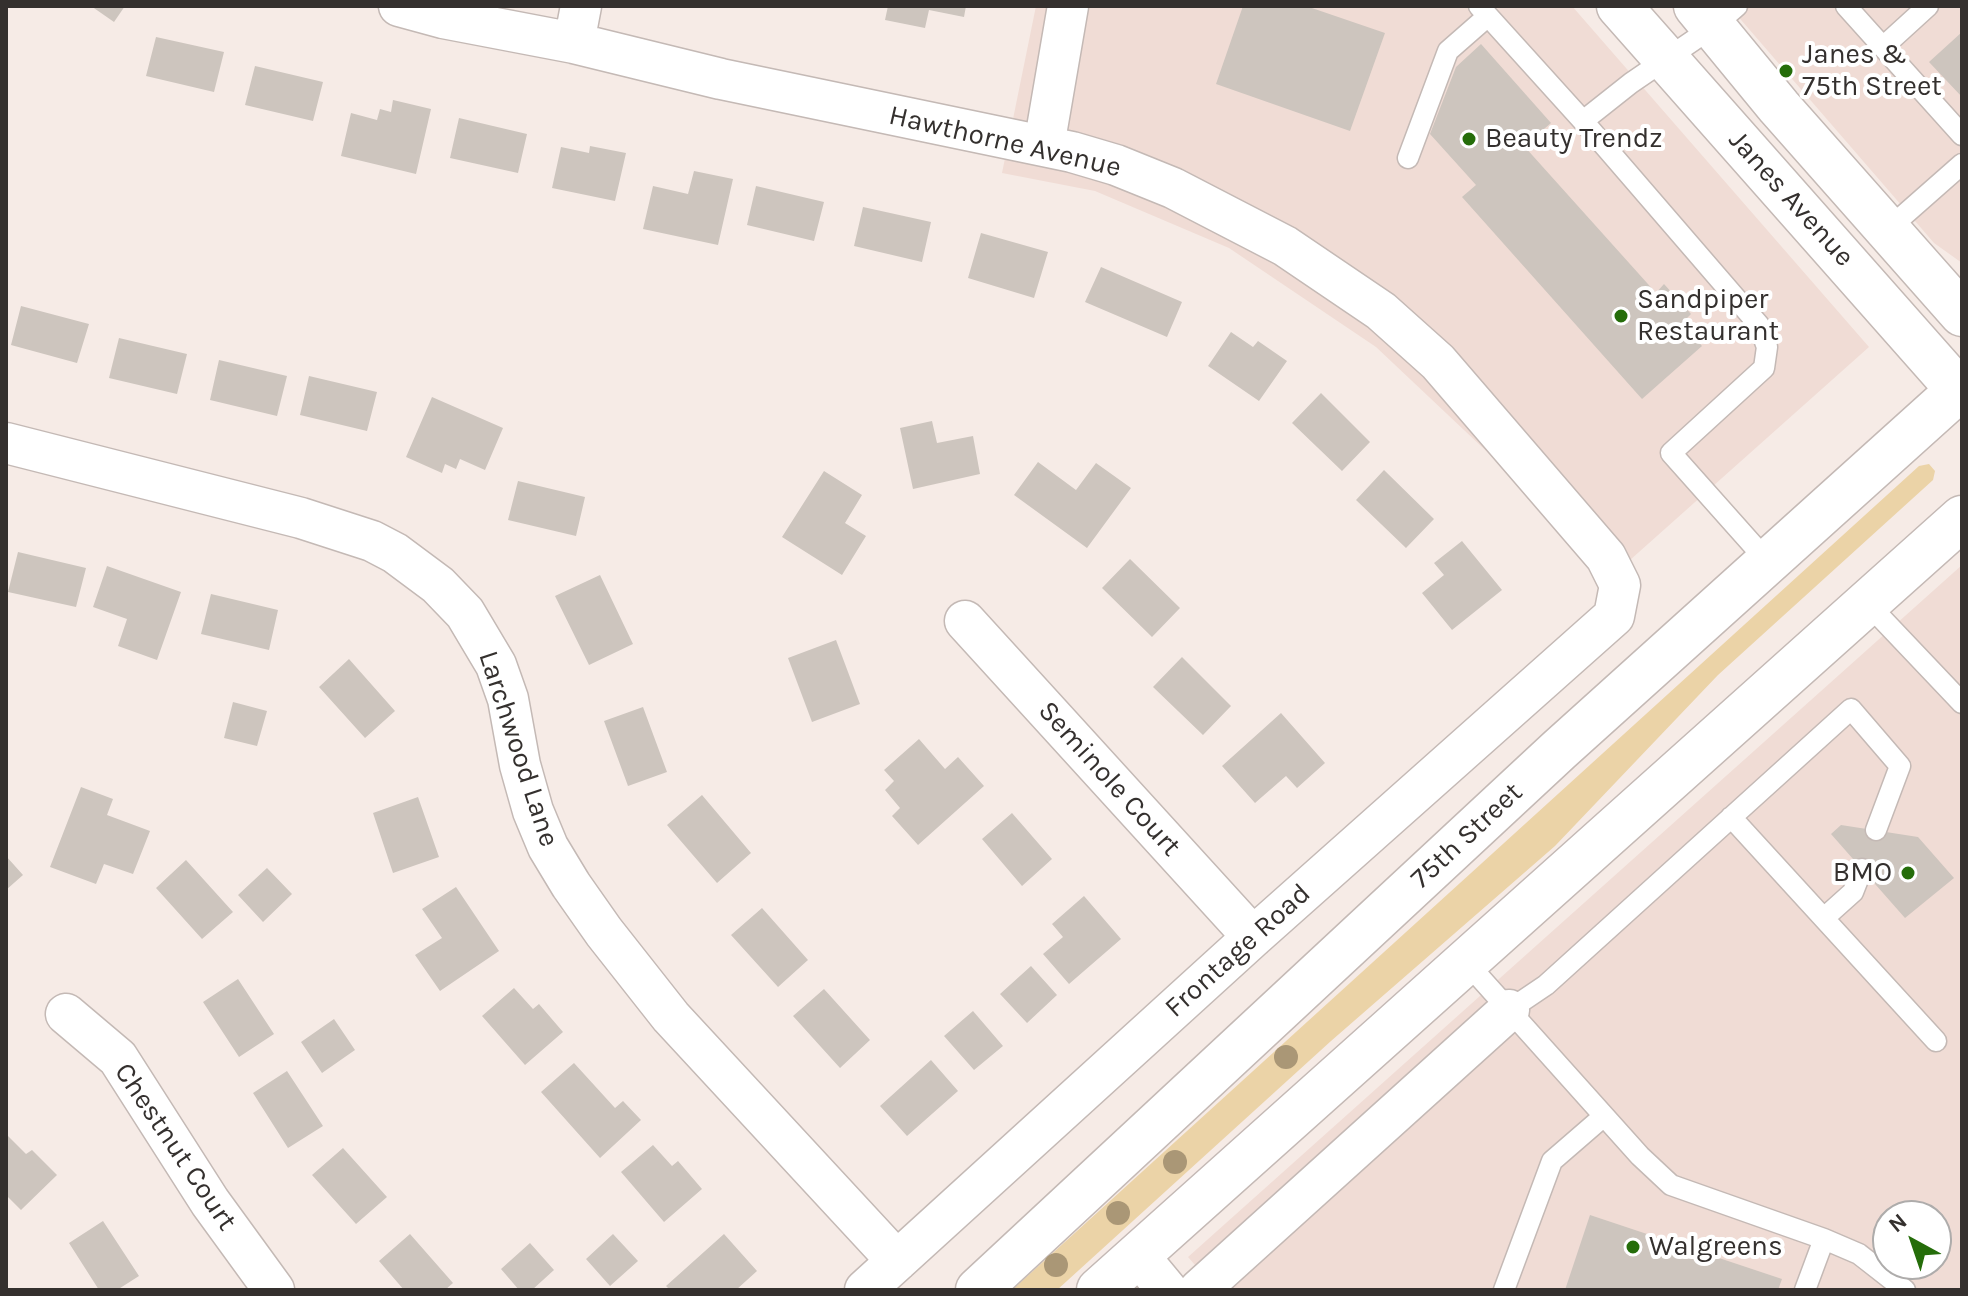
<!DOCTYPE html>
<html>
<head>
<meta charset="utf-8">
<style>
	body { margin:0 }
	#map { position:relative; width:1968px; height:1296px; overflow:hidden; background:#f6ebe6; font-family:Karla,sans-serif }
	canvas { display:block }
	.frame { position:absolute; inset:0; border:8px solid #34302e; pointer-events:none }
	.north { position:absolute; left:1872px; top:1200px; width:80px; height:80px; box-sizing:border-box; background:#fff; border:2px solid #aeacab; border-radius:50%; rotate:320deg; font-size:22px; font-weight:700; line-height:32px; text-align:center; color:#34302e }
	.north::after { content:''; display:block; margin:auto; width:28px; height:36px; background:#256d0a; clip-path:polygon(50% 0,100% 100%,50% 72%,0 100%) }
</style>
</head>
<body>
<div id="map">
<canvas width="1968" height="1296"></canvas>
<div class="frame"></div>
<div class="north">N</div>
</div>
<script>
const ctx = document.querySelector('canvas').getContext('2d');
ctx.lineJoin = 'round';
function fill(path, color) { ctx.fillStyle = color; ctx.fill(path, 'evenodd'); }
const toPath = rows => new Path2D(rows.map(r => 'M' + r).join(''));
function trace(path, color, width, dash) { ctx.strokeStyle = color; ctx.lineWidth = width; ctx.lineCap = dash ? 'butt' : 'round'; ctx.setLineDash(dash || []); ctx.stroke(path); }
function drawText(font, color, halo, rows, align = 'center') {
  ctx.font = font + ' Karla,sans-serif'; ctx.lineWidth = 8; ctx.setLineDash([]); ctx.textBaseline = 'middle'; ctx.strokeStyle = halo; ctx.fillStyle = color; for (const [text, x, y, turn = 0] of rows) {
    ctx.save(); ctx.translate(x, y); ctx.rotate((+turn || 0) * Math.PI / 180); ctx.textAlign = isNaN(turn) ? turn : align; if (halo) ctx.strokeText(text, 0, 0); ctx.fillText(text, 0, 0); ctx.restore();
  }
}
fill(toPath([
	[1036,6,1572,6,1869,347,1602,585,1500,464,1376,347,1229,248,1095,191,1002,173],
	[1729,6,1962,6,1962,263,1934,243],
	[1962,565,1962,1290,1217,1290,1188,1257],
	[1888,1216,1936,1216,1936,1264,1888,1264]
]), '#f0dcd5');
fill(toPath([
	[1929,464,1935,471,1933,480,1718,675,1555,846,1331,1041,1057,1290,1012,1290,1919,466]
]), '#ebd3a7');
fill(toPath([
	[91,6,125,6,114,22],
	[888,6,966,6,964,17,929,10,925,28,885,20],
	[1243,6,1306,6,1385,33,1350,131,1216,84],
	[1962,32,1962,97,1929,62],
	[156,37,224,52,214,92,146,76],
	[1481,44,1551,123,1524,146,1656,293,1664,284,1691,314,1682,323,1702,346,1642,399,1462,197,1476,185,1430,134,1456,67],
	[255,66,323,82,313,121,245,105],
	[393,100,431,109,416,174,341,156,351,113,377,120,380,109,391,112],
	[459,118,527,134,518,173,450,158],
	[590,146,626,153,615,201,552,188,561,147,589,153],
	[694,171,733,179,718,245,643,229,653,186,688,194],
	[756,186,824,202,814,241,747,225],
	[863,207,931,222,922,262,854,246],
	[981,233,1048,252,1034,298,968,278],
	[1101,267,1182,302,1167,337,1085,302],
	[21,306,89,324,77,363,11,345],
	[1231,332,1253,347,1258,341,1287,361,1259,401,1208,366],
	[119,338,187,354,177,394,109,378],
	[219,360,287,376,277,416,210,400],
	[309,376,377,392,367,431,300,415],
	[1321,393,1370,442,1342,471,1292,423],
	[432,397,503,428,485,470,460,459,456,469,445,464,442,473,406,457],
	[932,421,937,443,973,436,980,474,913,489,900,428],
	[1038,462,1076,490,1096,463,1131,488,1087,548,1014,495],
	[1384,470,1434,519,1406,548,1356,500],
	[824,471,862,495,845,523,866,536,842,575,782,537],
	[518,481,585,497,576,536,508,520],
	[1462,541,1502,590,1452,630,1422,593,1444,575,1434,563],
	[18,552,86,568,76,607,8,592],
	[1130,559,1180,608,1152,637,1102,588],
	[107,566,181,592,157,660,118,646,127,619,93,607],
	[600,575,633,644,589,665,555,596],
	[211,594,278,610,269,650,201,634],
	[836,640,860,704,812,722,788,658],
	[1182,657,1231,706,1203,735,1153,687],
	[349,659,395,711,365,738,319,687],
	[233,702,267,711,257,746,224,738],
	[643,707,667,772,628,786,604,721],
	[1281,713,1325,763,1297,788,1286,776,1255,803,1222,766],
	[919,739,945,769,958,757,984,786,918,845,892,816,900,808,885,790,894,781,884,770],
	[81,787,113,799,107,815,150,831,133,874,104,864,96,884,50,867],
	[702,795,751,853,717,883,667,825],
	[418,797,439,857,393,873,373,813],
	[1012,813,1052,859,1022,886,982,839],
	[1841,825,1918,837,1954,878,1905,918,1831,834],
	[6,856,23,875,6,890],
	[186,860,233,912,202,939,156,888],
	[267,868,292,894,263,922,238,895],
	[456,887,499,951,440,991,415,955,442,938,422,909],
	[1084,896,1121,939,1069,984,1043,954,1063,937,1052,924],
	[762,908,808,960,778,987,731,935],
	[1031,966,1057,995,1027,1023,1000,994],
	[238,979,274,1034,239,1057,203,1002],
	[514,988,533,1009,539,1004,563,1032,525,1065,482,1016],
	[824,989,870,1040,840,1068,793,1016],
	[973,1011,1003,1046,974,1070,944,1036],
	[334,1019,355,1050,322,1073,301,1042],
	[931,1060,958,1091,907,1136,880,1106],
	[574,1063,615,1108,623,1101,641,1120,600,1158,541,1092],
	[287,1071,323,1126,288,1148,253,1093],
	[6,1134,26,1154,32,1150,57,1175,21,1210,6,1195],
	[653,1145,672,1166,678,1161,702,1189,664,1222,621,1172],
	[343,1148,387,1197,356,1224,312,1175],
	[1590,1215,1782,1279,1778,1290,1565,1290],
	[103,1221,139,1276,117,1290,99,1290,69,1243],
	[410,1234,453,1283,445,1290,404,1290,379,1261],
	[613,1234,638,1261,610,1286,586,1259],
	[724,1234,757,1271,736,1290,670,1290,666,1286],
	[530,1243,554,1270,532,1290,519,1290,501,1269]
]), '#cdc5be');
const service = toPath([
	[1479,6,1583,121,1759,325,1767,347,1764,368,1671,453,1768,562],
	[1846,6,1962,135],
	[1883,47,1928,6],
	[1583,121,1631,83,1713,27,1737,6],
	[1408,158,1448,51,1488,16],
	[1887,230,1962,164],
	[1868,604,1962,703],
	[1731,817,1936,1041],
	[1824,918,1853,892,1862,869],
	[1467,963,1640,1156,1671,1185,1824,1239,1859,1254,1905,1290],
	[1509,1010,1546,985,1851,709,1900,766,1876,830],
	[1504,1290,1552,1161,1604,1116],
	[1805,1290,1824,1239]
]);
const minor = toPath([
	[399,6,443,18,574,43,721,79,1072,152,1116,165,1173,188,1285,246,1381,311,1438,362,1606,557,1620,585,1614,616,1253,937,865,1290],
	[574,43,581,6],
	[1044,146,1068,6],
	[6,443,301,518,372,541,395,553,438,585,465,613,496,665,508,699,520,765,533,811,548,847,571,885,604,932,671,1017,897,1261],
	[965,621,1253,937],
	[66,1014,118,1058,210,1202,274,1290],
	[1138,1255,1167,1290],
	[1199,1290,1509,1010]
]);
const tertiary = toPath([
	[1619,6,1962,394],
	[1696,6,1779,107,1962,314]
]);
const secondary = toPath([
	[978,1290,1559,750,1962,387],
	[1099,1290,1962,518]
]);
trace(service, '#c4b9b5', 23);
trace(minor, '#c4b9b5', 43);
trace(tertiary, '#c4b9b5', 47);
trace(secondary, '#c4b9b5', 47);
trace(service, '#fff', 20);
trace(minor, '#fff', 40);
trace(tertiary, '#fff', 44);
trace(secondary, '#fff', 44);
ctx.fillStyle = '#aa9776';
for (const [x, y] of [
	[1286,1057],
	[1175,1162],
	[1118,1213],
	[1056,1265]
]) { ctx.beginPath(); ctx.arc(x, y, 12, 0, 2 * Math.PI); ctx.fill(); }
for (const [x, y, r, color] of [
	[1786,71,8,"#256d0a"],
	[1469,139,8,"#256d0a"],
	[1621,316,8,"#256d0a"],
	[1908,873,8,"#256d0a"],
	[1633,1247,8,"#256d0a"]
]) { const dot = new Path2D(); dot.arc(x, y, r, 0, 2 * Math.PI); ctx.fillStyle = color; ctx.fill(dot); trace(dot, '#fff', 3); }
drawText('28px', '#34302e', '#fff', [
	["Janes &",1802,55],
	["75th Street",1802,87],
	["Beauty Trendz",1485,139],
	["Sandpiper",1637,300],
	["Restaurant",1637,332],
	["BMO",1892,873,"right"],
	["Walgreens",1649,1247]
], 'left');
drawText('28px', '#34302e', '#fff', [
	["Hawthorne Avenue",1005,142,13],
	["Janes Avenue",1791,199,48],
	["Larchwood Lane",518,749,72],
	["Seminole Court",1109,779,48],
	["75th Street",1467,836,-43],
	["Frontage Road",1238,951,-42],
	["Chestnut Court",175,1147,56]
]);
</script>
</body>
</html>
